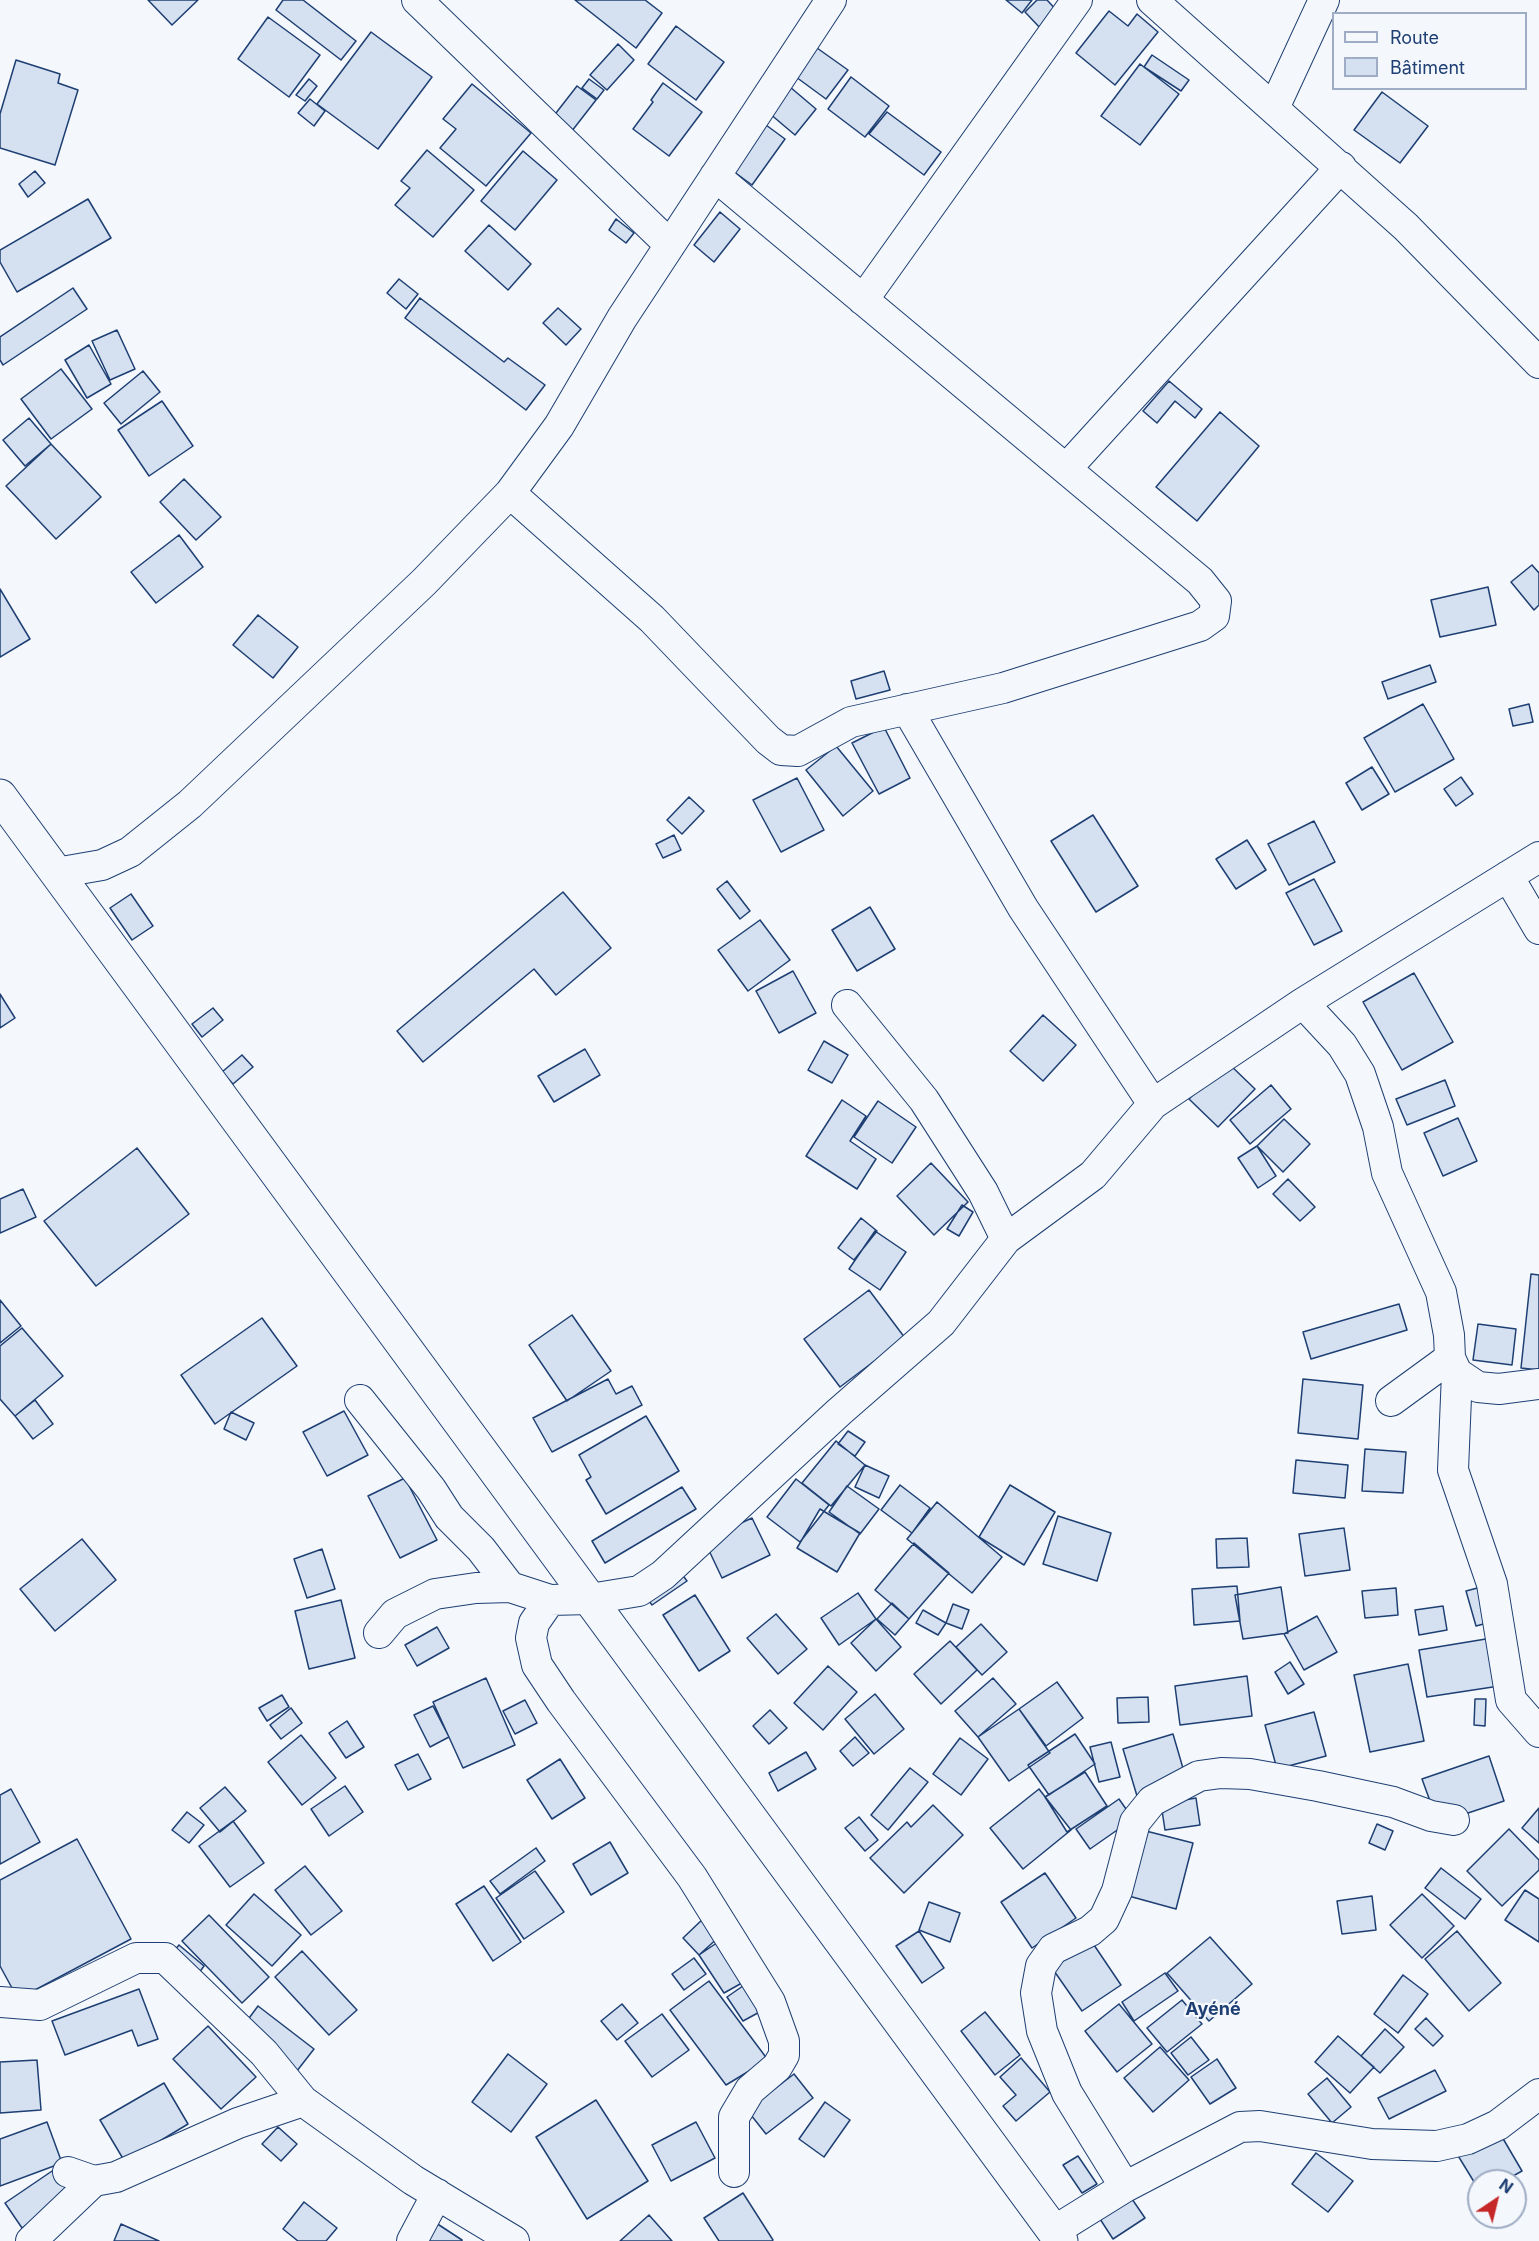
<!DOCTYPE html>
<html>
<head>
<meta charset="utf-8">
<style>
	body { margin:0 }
	#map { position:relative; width:1539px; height:2241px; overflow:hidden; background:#f4f7fb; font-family:Inter,sans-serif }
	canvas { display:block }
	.legend { position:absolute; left:1332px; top:12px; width:195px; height:78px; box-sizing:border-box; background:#f4f7fb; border:2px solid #9eadc5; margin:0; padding:8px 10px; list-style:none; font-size:18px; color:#1d3f73 }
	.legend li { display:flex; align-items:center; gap:12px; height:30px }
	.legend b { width:30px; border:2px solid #9eadc5 }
	.north { position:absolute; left:1467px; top:2169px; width:60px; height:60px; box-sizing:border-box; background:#f4f7fb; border:2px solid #9eadc5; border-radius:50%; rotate:35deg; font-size:16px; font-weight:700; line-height:24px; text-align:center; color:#1d3f73 }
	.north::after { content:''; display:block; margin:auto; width:21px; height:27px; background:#c62828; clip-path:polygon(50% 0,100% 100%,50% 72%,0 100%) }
</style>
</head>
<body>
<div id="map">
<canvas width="1539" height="2241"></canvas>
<ul class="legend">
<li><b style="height:8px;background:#f4f7fb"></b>Route</li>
<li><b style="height:16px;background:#d5e0f0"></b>Bâtiment</li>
</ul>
<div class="north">N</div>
</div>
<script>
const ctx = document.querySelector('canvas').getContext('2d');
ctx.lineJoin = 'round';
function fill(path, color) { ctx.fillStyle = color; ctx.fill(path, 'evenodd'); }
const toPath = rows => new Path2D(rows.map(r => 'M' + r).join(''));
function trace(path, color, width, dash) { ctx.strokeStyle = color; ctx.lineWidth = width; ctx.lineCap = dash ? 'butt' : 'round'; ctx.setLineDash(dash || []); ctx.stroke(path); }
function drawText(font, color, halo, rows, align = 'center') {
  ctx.font = font + ' Inter,sans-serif'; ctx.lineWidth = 4.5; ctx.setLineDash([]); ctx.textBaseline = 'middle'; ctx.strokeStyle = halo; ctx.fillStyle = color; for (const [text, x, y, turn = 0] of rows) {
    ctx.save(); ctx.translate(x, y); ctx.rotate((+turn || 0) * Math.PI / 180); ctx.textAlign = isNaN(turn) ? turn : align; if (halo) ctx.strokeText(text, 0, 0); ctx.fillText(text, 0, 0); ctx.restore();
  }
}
const building = toPath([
	[148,0,198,0,172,25,148,0],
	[283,0,303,0,356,41,341,60,276,10,283,0],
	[575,0,645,0,662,13,636,48,575,0],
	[1006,0,1032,0,1022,13,1006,0],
	[1037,0,1047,0,1061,15,1043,31,1025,12,1037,0],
	[1109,11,1128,26,1137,14,1158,32,1115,85,1076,53,1109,11],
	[268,17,320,55,289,97,238,59,268,17],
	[676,26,724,62,696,100,648,64,676,26],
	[371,32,432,77,378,149,317,104,371,32],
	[618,44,634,60,607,90,590,75,618,44],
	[817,48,848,70,826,99,796,77,817,48],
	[1152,55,1189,80,1181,91,1144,67,1152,55],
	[16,60,60,74,58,83,78,90,55,165,0,148,0,114,16,60],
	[1140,64,1179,94,1140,145,1101,116,1140,64],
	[851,77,889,106,865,137,828,109,851,77],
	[309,79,317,86,305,101,296,95,309,79],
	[589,79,604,90,597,99,582,88,589,79],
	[663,83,702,112,669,156,633,129,653,102,651,100,663,83],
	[472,84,531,133,486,186,440,148,456,129,443,119,472,84],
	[577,86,596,100,568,136,549,122,577,86],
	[790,87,816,109,795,135,769,113,790,87],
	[1382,92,1428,126,1400,163,1354,130,1382,92],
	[310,99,325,111,314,126,298,113,310,99],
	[887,112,941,152,924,175,869,134,887,112],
	[766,125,785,139,752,185,733,171,766,125],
	[427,150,474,190,433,237,395,205,410,188,401,181,427,150],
	[523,151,557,180,515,230,481,201,523,151],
	[35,171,45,183,28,197,19,184,35,171],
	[88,199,111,238,17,292,0,262,0,250,88,199],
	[720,212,740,229,714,262,694,245,720,212],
	[616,219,634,233,626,243,609,230,616,219],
	[489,225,531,264,508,290,465,251,489,225],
	[399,279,418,294,406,309,387,293,399,279],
	[73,288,87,309,3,365,0,360,0,337,73,288],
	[420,298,504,362,508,358,545,385,526,410,405,318,420,298],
	[558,308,581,329,566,345,543,323,558,308],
	[117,330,135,369,110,380,92,341,117,330],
	[89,345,111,384,87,398,65,360,89,345],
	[61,369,92,409,51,439,21,399,61,369],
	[143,371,160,392,121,424,104,403,143,371],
	[1169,381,1202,409,1195,418,1175,401,1157,423,1143,411,1169,381],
	[162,401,193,446,149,476,118,430,162,401],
	[1220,412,1259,446,1197,521,1156,487,1220,412],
	[29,418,51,444,25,466,3,440,29,418],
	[51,444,101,497,56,539,6,486,51,444],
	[184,479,221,517,196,540,160,502,184,479],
	[179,535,203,567,156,603,131,572,179,535],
	[1532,565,1539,573,1539,605,1534,610,1511,582,1532,565],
	[1488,587,1496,625,1440,637,1431,600,1488,587],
	[0,589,30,639,0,657,0,589],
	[258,615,298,647,273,678,233,645,258,615],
	[1430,665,1436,682,1388,699,1382,682,1430,665],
	[884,671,890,690,856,699,851,681,884,671],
	[1423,704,1454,759,1395,792,1364,738,1423,704],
	[1529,704,1533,722,1513,726,1509,709,1529,704],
	[884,727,910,778,879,794,852,743,884,727],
	[836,746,873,791,843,816,806,770,836,746],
	[1372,767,1389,794,1362,810,1346,783,1372,767],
	[1461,777,1473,794,1456,806,1444,789,1461,777],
	[797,778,824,830,781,852,753,800,797,778],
	[689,797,704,811,682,834,667,820,689,797],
	[1093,815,1138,886,1096,912,1051,841,1093,815],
	[1314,821,1335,862,1289,885,1268,844,1314,821],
	[674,835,681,850,663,858,656,844,674,835],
	[1247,840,1266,870,1236,889,1216,859,1247,840],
	[1314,879,1342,931,1314,945,1286,893,1314,879],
	[727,881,750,911,740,919,717,889,727,881],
	[563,892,611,948,556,995,534,969,423,1062,397,1031,563,892],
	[131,894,153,926,132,940,110,908,131,894],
	[870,907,895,949,857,971,832,930,870,907],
	[760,920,790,960,748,991,718,950,760,920],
	[793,971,816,1013,779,1033,756,991,793,971],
	[1414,973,1453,1042,1402,1070,1363,1002,1414,973],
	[0,994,15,1018,0,1028,0,994],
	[213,1008,223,1020,202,1037,192,1024,213,1008],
	[1043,1015,1076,1045,1043,1081,1010,1051,1043,1015],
	[824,1041,848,1055,832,1083,808,1070,824,1041],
	[585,1049,600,1075,554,1102,538,1076,585,1049],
	[242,1055,253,1067,233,1084,222,1072,242,1055],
	[1226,1061,1255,1089,1218,1127,1189,1099,1226,1061],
	[1445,1080,1455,1106,1407,1125,1396,1099,1445,1080],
	[1271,1085,1291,1109,1250,1144,1230,1120,1271,1085],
	[842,1100,866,1116,850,1141,876,1159,857,1189,806,1156,842,1100],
	[878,1101,916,1127,892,1163,854,1137,878,1101],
	[1458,1118,1477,1161,1443,1176,1424,1133,1458,1118],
	[1284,1119,1310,1144,1283,1172,1257,1146,1284,1119],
	[1257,1146,1276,1176,1258,1188,1238,1158,1257,1146],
	[137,1148,189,1214,96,1286,44,1221,137,1148],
	[931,1163,968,1202,934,1235,897,1196,931,1163],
	[1288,1179,1315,1207,1300,1221,1273,1194,1288,1179],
	[23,1189,36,1217,0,1233,0,1199,23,1189],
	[962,1205,973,1212,959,1236,947,1229,962,1205],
	[861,1218,877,1231,854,1260,838,1248,861,1218],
	[875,1231,906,1252,880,1290,849,1269,875,1231],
	[1531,1274,1539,1275,1539,1370,1521,1368,1531,1274],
	[869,1290,905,1338,840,1387,804,1339,869,1290],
	[0,1300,21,1326,0,1343,0,1300],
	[1399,1304,1407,1330,1311,1359,1303,1332,1399,1304],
	[572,1315,611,1371,567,1401,529,1345,572,1315],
	[262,1318,297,1366,215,1424,181,1375,262,1318],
	[1478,1324,1516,1329,1512,1365,1473,1360,1478,1324],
	[22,1328,63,1376,15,1416,0,1399,0,1346,22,1328],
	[608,1379,616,1394,632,1386,642,1405,552,1452,533,1418,608,1379],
	[1303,1379,1363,1385,1358,1439,1298,1433,1303,1379],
	[35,1400,53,1424,33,1439,15,1416,35,1400],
	[344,1411,368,1455,327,1476,303,1432,344,1411],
	[231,1412,254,1423,246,1440,224,1429,231,1412],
	[646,1416,679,1471,606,1514,586,1480,591,1477,579,1455,646,1416],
	[848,1431,865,1442,855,1456,838,1444,848,1431],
	[836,1441,865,1465,831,1506,802,1483,836,1441],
	[1365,1449,1406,1452,1403,1493,1362,1491,1365,1449],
	[1296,1460,1348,1465,1345,1498,1293,1493,1296,1460],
	[865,1465,889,1476,879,1498,855,1487,865,1465],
	[405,1478,437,1540,400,1558,368,1496,405,1478],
	[796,1479,829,1505,800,1542,767,1517,796,1479],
	[900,1485,930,1508,912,1533,881,1510,900,1485],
	[1010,1485,1055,1512,1024,1565,979,1537,1010,1485],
	[847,1486,879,1509,860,1534,829,1512,847,1486],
	[682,1487,696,1509,605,1563,592,1541,682,1487],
	[937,1502,1002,1557,972,1593,907,1539,937,1502],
	[820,1509,860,1533,837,1572,797,1548,820,1509],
	[1058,1516,1111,1533,1097,1581,1043,1564,1058,1516],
	[752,1518,770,1555,722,1578,704,1540,752,1518],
	[1344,1528,1350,1570,1305,1576,1299,1534,1344,1528],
	[1247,1538,1249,1567,1217,1568,1216,1539,1247,1538],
	[82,1539,116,1580,55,1631,20,1589,82,1539],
	[914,1543,949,1573,909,1619,875,1590,914,1543],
	[322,1549,335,1589,307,1598,294,1559,322,1549],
	[673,1562,687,1581,652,1605,639,1587,673,1562],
	[1237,1586,1240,1621,1194,1625,1192,1589,1237,1586],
	[1485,1586,1495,1621,1476,1626,1466,1591,1485,1586],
	[1281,1587,1288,1633,1243,1639,1235,1595,1281,1587],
	[1396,1588,1398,1615,1365,1618,1362,1591,1396,1588],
	[858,1593,876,1619,839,1645,821,1618,858,1593],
	[695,1595,730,1651,699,1671,663,1615,695,1595],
	[341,1600,355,1658,309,1669,295,1611,341,1600],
	[892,1603,909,1619,895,1635,877,1619,892,1603],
	[953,1604,969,1610,962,1629,946,1623,953,1604],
	[1443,1606,1447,1630,1419,1635,1415,1610,1443,1606],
	[923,1610,946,1623,938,1635,916,1623,923,1610],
	[776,1614,807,1649,778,1674,747,1638,776,1614],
	[1317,1616,1337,1652,1304,1670,1284,1634,1317,1616],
	[876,1619,901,1647,876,1671,851,1643,876,1619],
	[981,1624,1007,1652,982,1675,956,1647,981,1624],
	[437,1627,449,1648,417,1666,405,1645,437,1627],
	[1498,1637,1506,1685,1427,1697,1419,1650,1498,1637],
	[950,1641,977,1670,941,1704,914,1674,950,1641],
	[1290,1662,1304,1684,1288,1694,1275,1672,1290,1662],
	[1408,1664,1424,1741,1370,1752,1354,1675,1408,1664],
	[828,1666,857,1692,823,1730,794,1703,828,1666],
	[1247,1676,1252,1716,1180,1725,1175,1686,1247,1676],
	[486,1678,515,1745,463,1768,433,1702,486,1678],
	[993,1678,1016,1704,978,1737,955,1711,993,1678],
	[1057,1682,1083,1718,1046,1746,1019,1709,1057,1682],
	[875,1694,904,1729,874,1754,845,1719,875,1694],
	[282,1695,289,1707,267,1721,259,1708,282,1695],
	[1148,1697,1149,1722,1118,1723,1117,1698,1148,1697],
	[1475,1699,1486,1699,1485,1726,1474,1725,1475,1699],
	[525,1700,537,1723,515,1734,503,1711,525,1700],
	[433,1706,449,1737,430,1747,414,1715,433,1706],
	[291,1708,302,1723,281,1739,270,1725,291,1708],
	[1019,1709,1050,1753,1009,1781,978,1737,1019,1709],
	[770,1710,787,1728,769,1744,753,1726,770,1710],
	[1314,1712,1326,1756,1277,1769,1265,1725,1314,1712],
	[347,1721,364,1747,346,1758,329,1733,347,1721],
	[1075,1734,1095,1764,1049,1795,1028,1765,1075,1734],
	[1173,1734,1187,1782,1137,1796,1123,1749,1173,1734],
	[301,1735,336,1778,302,1805,268,1762,301,1735],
	[855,1737,869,1753,853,1766,840,1751,855,1737],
	[960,1738,988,1759,961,1795,933,1774,960,1738],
	[1111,1742,1120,1777,1099,1782,1090,1747,1111,1742],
	[806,1752,816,1769,778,1791,769,1773,806,1752],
	[418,1754,431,1779,408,1790,395,1765,418,1754],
	[1489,1756,1504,1801,1438,1823,1422,1779,1489,1756],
	[560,1759,585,1798,552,1819,527,1780,560,1759],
	[910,1768,928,1782,888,1830,871,1815,910,1768],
	[1085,1772,1107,1806,1067,1832,1045,1797,1085,1772],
	[345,1786,363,1812,329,1836,311,1809,345,1786],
	[225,1787,246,1811,220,1832,200,1808,225,1787],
	[11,1789,40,1842,0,1864,0,1795,11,1789],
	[1039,1789,1071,1830,1023,1869,990,1828,1039,1789],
	[1196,1798,1200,1825,1165,1830,1161,1804,1196,1798],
	[1119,1799,1133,1819,1090,1849,1076,1829,1119,1799],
	[933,1805,963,1835,904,1893,870,1858,907,1822,911,1827,933,1805],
	[1539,1808,1539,1843,1522,1828,1539,1808],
	[187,1812,204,1825,189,1843,172,1830,187,1812],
	[859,1817,878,1840,865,1851,845,1828,859,1817],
	[233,1821,264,1863,230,1887,199,1846,233,1821],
	[1377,1824,1393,1831,1385,1850,1369,1843,1377,1824],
	[1509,1829,1539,1860,1539,1870,1502,1906,1467,1871,1509,1829],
	[1142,1830,1193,1843,1176,1909,1125,1895,1142,1830],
	[77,1839,131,1939,18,1999,0,1966,0,1880,77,1839],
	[610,1842,628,1873,591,1895,573,1864,610,1842],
	[536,1848,545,1861,500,1894,490,1881,536,1848],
	[305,1866,342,1911,311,1935,275,1890,305,1866],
	[1441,1868,1481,1899,1465,1919,1425,1888,1441,1868],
	[535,1871,564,1912,524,1939,496,1898,535,1871],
	[1045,1873,1076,1918,1032,1948,1001,1902,1045,1873],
	[484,1886,521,1942,493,1961,456,1904,484,1886],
	[1525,1890,1539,1899,1539,1942,1505,1920,1525,1890],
	[254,1894,301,1935,272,1966,226,1925,254,1894],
	[1422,1894,1454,1926,1422,1958,1390,1925,1422,1894],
	[1372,1896,1376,1930,1342,1934,1337,1901,1372,1896],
	[929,1902,960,1913,950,1942,919,1930,929,1902],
	[209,1915,269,1977,242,2003,182,1941,209,1915],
	[705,1917,721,1935,699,1955,683,1938,705,1917],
	[919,1931,944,1968,922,1983,896,1946,919,1931],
	[1457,1931,1501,1983,1469,2011,1425,1959,1457,1931],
	[1210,1937,1252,1984,1209,2021,1167,1973,1210,1937],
	[721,1940,749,1979,724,1993,699,1955,721,1940],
	[1092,1942,1121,1985,1082,2011,1052,1968,1092,1942],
	[179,1945,204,1966,196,1977,170,1956,179,1945],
	[302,1951,357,2010,329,2035,275,1977,302,1951],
	[694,1958,706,1974,684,1990,672,1974,694,1958],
	[1165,1973,1178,1991,1134,2021,1122,2002,1165,1973],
	[1403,1975,1428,1994,1398,2033,1374,2014,1403,1975],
	[709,1981,765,2056,764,2062,726,2085,670,2010,709,1981],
	[750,1981,767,2008,743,2021,727,1997,750,1981],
	[139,1989,158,2039,138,2046,132,2030,65,2055,52,2021,139,1989],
	[1182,2000,1202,2024,1167,2052,1147,2028,1182,2000],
	[622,2004,638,2023,617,2040,601,2021,622,2004],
	[1119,2004,1152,2044,1117,2072,1085,2031,1119,2004],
	[258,2006,314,2049,293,2076,238,2033,258,2006],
	[985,2012,1020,2055,995,2075,961,2031,985,2012],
	[662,2014,689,2050,652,2077,625,2041,662,2014],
	[1426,2018,1443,2036,1433,2046,1415,2029,1426,2018],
	[208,2026,256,2077,221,2109,173,2059,208,2026],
	[1385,2029,1404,2047,1380,2073,1361,2056,1385,2029],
	[1338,2036,1374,2067,1350,2093,1315,2062,1338,2036],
	[1191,2037,1209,2060,1188,2075,1171,2053,1191,2037],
	[1160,2047,1189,2080,1153,2112,1124,2078,1160,2047],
	[508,2054,547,2084,511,2132,472,2102,508,2054],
	[1021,2058,1050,2092,1016,2121,1003,2106,1016,2095,1000,2077,1021,2058],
	[1217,2059,1236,2088,1210,2104,1191,2077,1217,2059],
	[37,2060,41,2110,0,2113,0,2062,37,2060],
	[1435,2070,1446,2091,1389,2119,1378,2098,1435,2070],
	[794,2074,813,2098,766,2134,747,2110,794,2074],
	[1327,2078,1351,2107,1332,2123,1308,2094,1327,2078],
	[164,2083,188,2124,125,2162,100,2120,164,2083],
	[596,2100,648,2181,587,2219,536,2137,596,2100],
	[825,2102,850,2120,824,2157,799,2139,825,2102],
	[47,2122,62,2163,0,2186,0,2139,47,2122],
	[696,2122,715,2158,671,2181,652,2145,696,2122],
	[278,2127,297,2144,281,2161,262,2144,278,2127],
	[1498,2130,1522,2171,1504,2181,1479,2181,1479,2190,1457,2154,1498,2130],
	[1316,2153,1353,2181,1328,2212,1292,2184,1316,2153],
	[1078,2156,1097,2184,1082,2193,1063,2165,1078,2156],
	[55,2169,72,2194,22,2228,5,2203,55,2169],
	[743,2193,773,2240,772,2241,719,2241,704,2218,743,2193],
	[1132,2199,1145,2218,1113,2239,1100,2219,1132,2199],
	[304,2202,337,2228,326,2241,298,2241,283,2229,304,2202],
	[649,2215,672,2241,620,2241,649,2215],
	[436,2223,462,2240,462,2241,425,2241,436,2223],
	[121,2224,159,2241,114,2241,121,2224]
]);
fill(building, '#d5e0f0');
trace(building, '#1d3f73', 1.5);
const minor = toPath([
	[417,0,670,245],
	[1152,0,1406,227,1539,363],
	[1274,108,1324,0],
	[863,300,1077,0],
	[1066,469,1341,167],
	[510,493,652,619,768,740,781,750,798,751,851,722,1003,688,1200,626,1214,616,1216,601,1200,581,715,176],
	[907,709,1023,908,1153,1104],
	[56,873,102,865,130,852,190,804,424,582,510,493,559,426,622,318,831,0],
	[1508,876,1539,929],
	[1303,1003,1342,1045,1360,1074,1378,1127,1387,1173,1441,1292,1449,1335,1450,1358,1457,1373,1478,1387,1499,1389,1539,1384],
	[1006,1239,1093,1175,1153,1104,1303,1003,1539,857],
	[1457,1373,1453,1470,1492,1584,1511,1700,1539,1732],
	[360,1400,431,1489,449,1517,481,1549,510,1587],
	[1391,1401,1450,1358],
	[550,1600,534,1623,531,1638,537,1665,561,1701,692,1877,770,2002,784,2041,784,2055,777,2067,750,2090,734,2117,734,2172],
	[379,1633,395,1614,435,1594,476,1588,510,1587,550,1600,590,1599,639,1591,663,1575,839,1412,941,1323,1006,1239,983,1192,924,1100,847,1005],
	[0,2002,40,2005,136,1958,165,1958,264,2053,303,2101,413,2180,514,2241],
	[68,2172,94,2181,116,2177,238,2123,303,2101],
	[1125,2187,1240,2127,1260,2126,1372,2144,1437,2146,1468,2139,1498,2125,1539,2094],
	[1054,2231,1125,2187,1067,2093,1042,2031,1036,1993,1041,1966,1053,1949,1090,1931,1104,1919,1117,1891,1135,1822,1152,1801,1199,1776,1221,1773,1250,1774,1318,1786,1393,1802,1431,1816,1454,1820],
	[31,2241,94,2181],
	[412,2241,437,2194]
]);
const major = toPath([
	[0,796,1061,2241]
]);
trace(minor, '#1d3f73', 32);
trace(major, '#1d3f73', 35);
trace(minor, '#f4f7fb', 30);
trace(major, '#f4f7fb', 33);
drawText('bold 18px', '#1d3f73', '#f4f7fb', [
	["Ayéné",1213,2010]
]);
</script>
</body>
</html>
